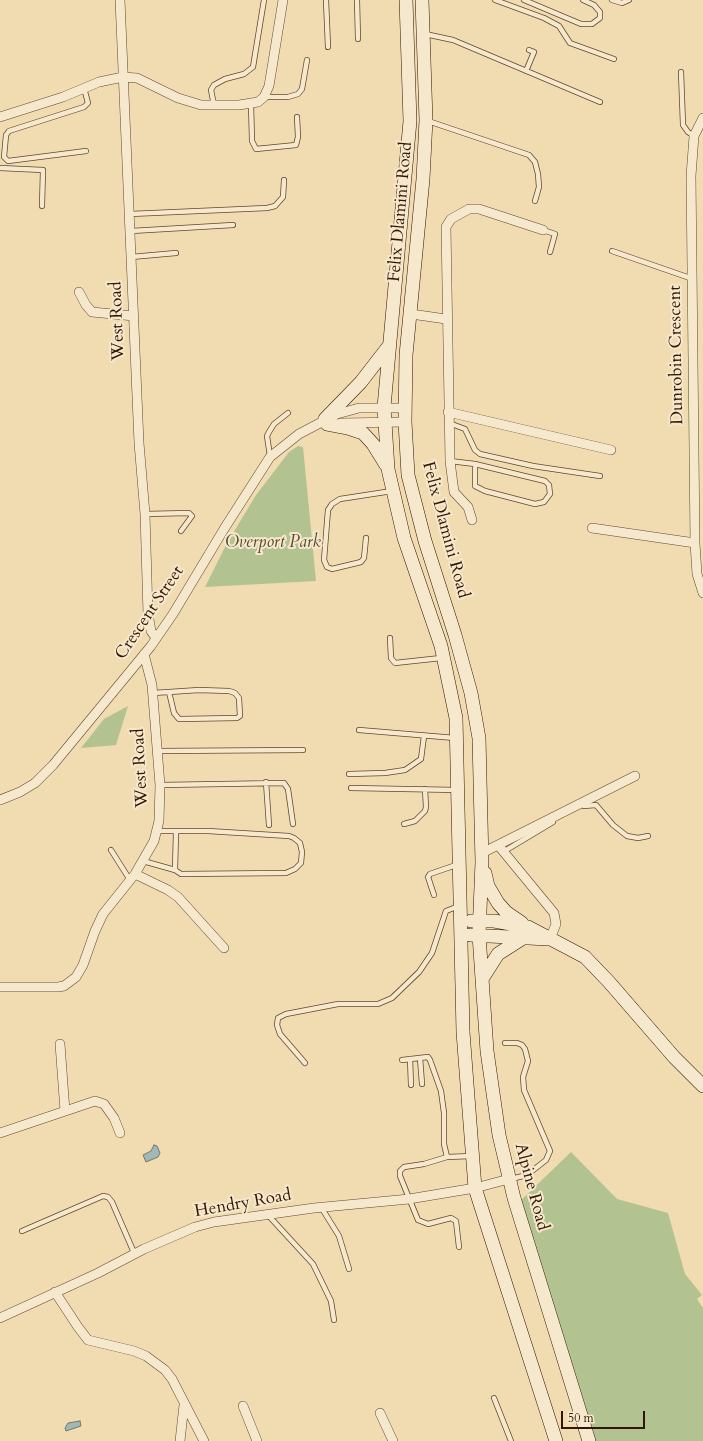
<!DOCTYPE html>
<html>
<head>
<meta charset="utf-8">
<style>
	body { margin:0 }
	#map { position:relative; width:703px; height:1441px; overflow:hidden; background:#f0dcb0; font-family:Cardo,serif }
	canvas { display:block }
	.scale { position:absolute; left:561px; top:1411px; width:84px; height:18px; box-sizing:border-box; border:2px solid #331501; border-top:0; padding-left:5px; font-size:12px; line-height:14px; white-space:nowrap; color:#331501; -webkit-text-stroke:3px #f5e8cc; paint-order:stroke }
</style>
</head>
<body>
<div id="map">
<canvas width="703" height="1441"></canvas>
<div class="scale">50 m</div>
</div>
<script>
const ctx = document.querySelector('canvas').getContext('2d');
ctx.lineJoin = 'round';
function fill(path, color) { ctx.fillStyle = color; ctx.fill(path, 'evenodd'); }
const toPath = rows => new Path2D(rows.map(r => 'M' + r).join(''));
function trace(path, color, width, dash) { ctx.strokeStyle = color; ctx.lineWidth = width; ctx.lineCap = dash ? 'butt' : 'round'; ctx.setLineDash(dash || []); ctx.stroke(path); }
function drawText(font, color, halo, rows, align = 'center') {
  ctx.font = font + ' Cardo,serif'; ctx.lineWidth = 4; ctx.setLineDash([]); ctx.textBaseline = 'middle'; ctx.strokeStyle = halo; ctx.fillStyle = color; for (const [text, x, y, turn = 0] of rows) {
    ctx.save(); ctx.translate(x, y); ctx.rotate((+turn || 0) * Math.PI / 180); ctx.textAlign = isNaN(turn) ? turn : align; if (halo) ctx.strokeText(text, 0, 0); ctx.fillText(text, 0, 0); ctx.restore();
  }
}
fill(toPath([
	[298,446,303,447,316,581,205,587,227,543,256,495,289,452],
	[128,706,116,745,81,748,104,719],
	[571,1152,617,1199,668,1213,685,1274,702,1295,697,1299,703,1308,703,1441,589,1441,516,1205]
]), '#b3c291');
const water = toPath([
	[154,1145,157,1146,160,1153,158,1157,146,1162,143,1155,151,1151,154,1145],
	[80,1421,81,1426,66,1431,65,1428,68,1423,80,1421]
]);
fill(water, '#a0b8b7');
trace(water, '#74776e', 1);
const lane = toPath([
	[326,0,328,47],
	[357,0,358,39],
	[495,0,544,18,559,26,570,43,614,59],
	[524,0,581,24,592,24,600,18,600,12,594,5,583,0],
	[612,0,622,3,629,0],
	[425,34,453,40,600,102],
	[526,71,534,52,529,50],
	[681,72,683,125,688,132,694,136],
	[84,88,88,103,84,107,9,131,6,135,4,157,8,161,86,151],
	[264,97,288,97,298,94,302,89,307,60],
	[251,104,252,141,256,149,296,145,298,137,297,117],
	[214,105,211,90,214,85,225,79,244,74,253,67,264,0],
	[428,121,529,155,535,162,538,174,539,187,535,201],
	[0,168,43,170,42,206],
	[130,214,267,208,275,206,283,197,284,180],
	[543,230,555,234,550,252],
	[131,231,233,225],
	[612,251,693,279],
	[131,257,176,253],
	[449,423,465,429,475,450,480,454,533,466,600,476],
	[270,456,267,436,269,432,274,424,288,413],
	[450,461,475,464,545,481,549,485,550,494,544,502,535,504,485,491,475,486,475,464],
	[145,514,189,513,192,516,181,531],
	[366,538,364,558,361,562,332,569,327,567,324,560,328,510,332,504,340,499,392,491],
	[390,638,391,658,395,663,441,658],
	[153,693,169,692,199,690,229,691,235,693,239,698,240,716,237,718,179,719,174,713,169,692],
	[359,730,455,738],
	[157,751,303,750],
	[349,774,385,773,405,770,421,759,424,736],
	[266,782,269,825],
	[160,785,284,783,288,789,293,824],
	[351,788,457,790],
	[584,806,596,805,613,825,627,836,638,838,648,836],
	[404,824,415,821,425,811,426,807,425,789],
	[158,831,208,831,289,836,294,838,300,843,302,852,301,863,295,869,286,873,181,874,175,870,176,832],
	[111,850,130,880],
	[503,852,553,822],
	[143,861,175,870],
	[434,895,428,877,430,874,459,864],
	[505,1043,517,1043,522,1045,525,1049,528,1061,523,1077,524,1090,550,1151,546,1160,527,1175,511,1179],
	[420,1058,422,1084],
	[410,1059,411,1085],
	[402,1060,428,1057,430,1060,441,1091,444,1113,444,1144,447,1157],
	[305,1063,280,1034,277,1025,278,1018,286,1014,338,1004,378,1004,392,998,419,972,432,953,446,911,459,906],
	[321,1207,339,1236,349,1269],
	[267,1214,313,1264,331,1301,334,1320],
	[22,1231,103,1196,108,1197,112,1202,135,1255],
	[459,1247,456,1221,451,1218,428,1224,418,1220,400,1176,400,1171,404,1167,424,1164,447,1157,472,1156],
	[494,1398,511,1441]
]);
const street = toPath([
	[120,0,139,443,145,514,148,614,151,631,156,638],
	[0,117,63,97,99,82,123,77,137,78,178,98,201,105,239,105,258,102,264,97,269,86,283,0],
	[703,118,694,136,691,176,695,543,697,574,703,593],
	[79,292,86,305,92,312,134,316],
	[411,314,446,319],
	[448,412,611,450],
	[341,423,405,422],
	[472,520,468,507,454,492,450,461,446,227,451,219,469,209,479,209,543,230],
	[592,528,695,543],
	[0,800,20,792,35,783,53,765,151,646,173,614,224,529,270,457,299,434,337,414,359,408,405,408],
	[498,845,554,913,556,924,550,939],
	[482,853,635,776],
	[135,874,168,890,178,897,224,948],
	[0,987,58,987,64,986,76,977,83,965,95,931,103,914,135,874,154,841,159,821,160,785,152,685,144,654],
	[60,1044,65,1111],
	[0,1133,95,1101,104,1104,114,1118,120,1133],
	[55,1292,78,1327,88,1340,134,1351,146,1356,165,1370,172,1379,204,1441],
	[0,1318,98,1273,144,1249,195,1227,214,1222,314,1208,409,1199,475,1188,509,1179],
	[243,1406,257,1441],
	[380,1413,393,1441],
	[180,1441,184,1405]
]);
const secondary = toPath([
	[406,0,410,121,384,407,388,469,404,538,441,646,456,718,463,1032,475,1188,556,1441],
	[422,0,426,120,423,179,406,355,405,422,408,475,425,541,455,635,471,693,479,738,482,862,479,935,487,1051,499,1135,514,1198,589,1441],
	[325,419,361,382,388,347],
	[327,424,348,428,363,433,373,444,386,465],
	[485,873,488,886,498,903,506,912,522,923],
	[471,921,494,921,528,927,585,957,609,982,674,1057,703,1086],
	[470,935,548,939],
	[482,979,498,954,523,938]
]);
trace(lane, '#62472d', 6);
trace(street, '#62472d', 10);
trace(secondary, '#331501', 14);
trace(lane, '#f5e8cc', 4.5);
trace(street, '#f5e8cc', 9);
trace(secondary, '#f5e8cc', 13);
drawText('17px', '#331501', '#f5e8cc', [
	["Felix Dlamini Road",401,212,-85],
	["West Road",118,321,-92],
	["Dunrobin Crescent",677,355,-91],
	["Felix Dlamini Road",445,530,75],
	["Crescent Street",150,613,-56],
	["West Road",141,768,-93],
	["Alpine Road",531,1187,75],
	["Hendry Road",243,1204,-10]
]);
drawText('italic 17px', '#59492c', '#f5e8cc', [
	["Overport Park",273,543]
]);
</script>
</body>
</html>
